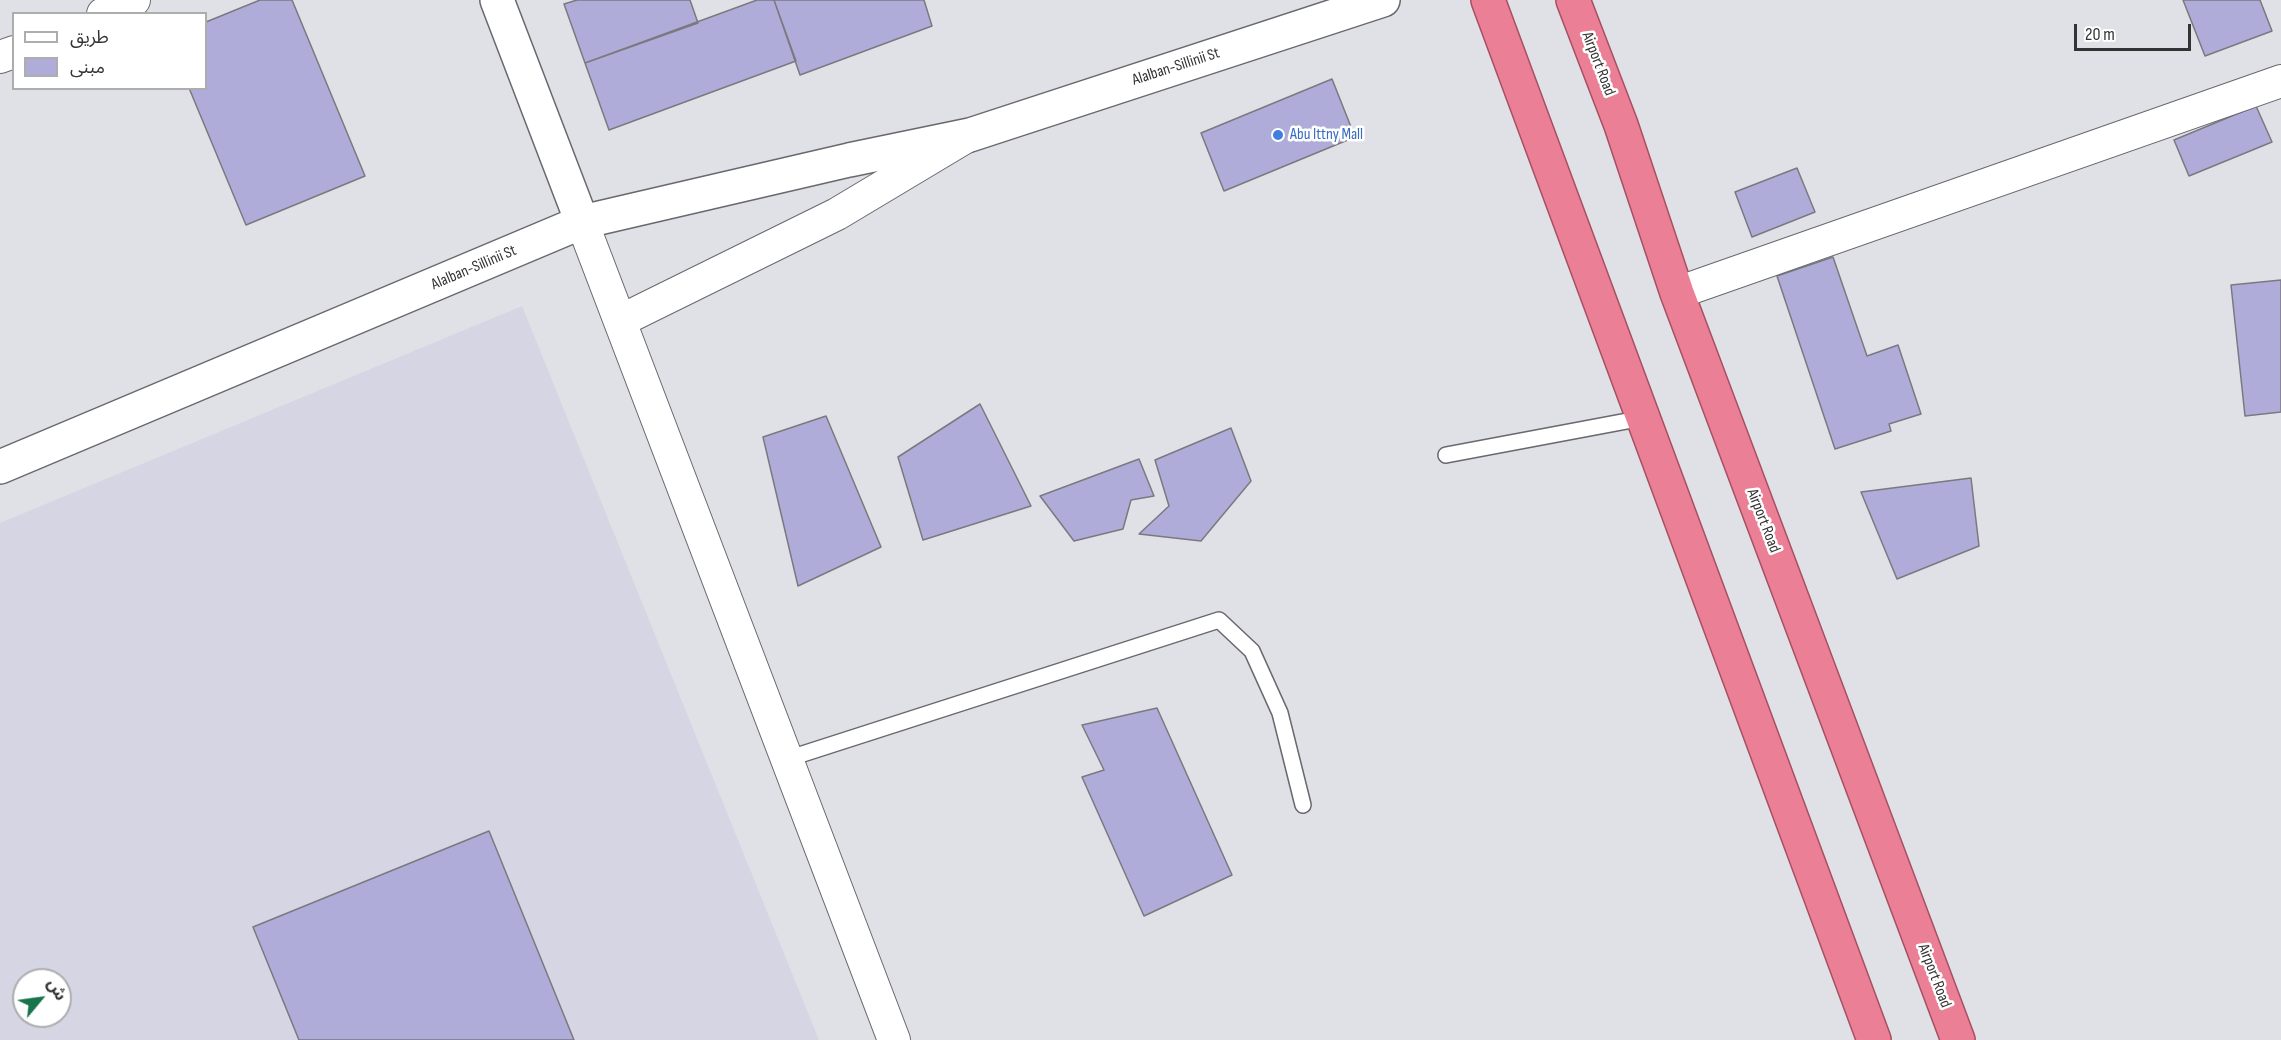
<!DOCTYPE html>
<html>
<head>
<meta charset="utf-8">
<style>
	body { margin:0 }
	#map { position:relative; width:2281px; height:1040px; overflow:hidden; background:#e0e0e7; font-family:"Sofia Sans Condensed","Noto Sans Arabic",sans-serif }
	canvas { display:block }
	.legend { position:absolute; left:12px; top:12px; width:195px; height:78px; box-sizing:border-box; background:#fff; border:2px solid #adadae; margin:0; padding:8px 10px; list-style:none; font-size:18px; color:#333335 }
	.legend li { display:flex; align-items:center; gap:12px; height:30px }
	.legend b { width:30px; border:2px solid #adadae }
	.north { position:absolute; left:12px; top:968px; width:60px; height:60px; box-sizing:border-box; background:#fff; border:2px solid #adadae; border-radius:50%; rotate:61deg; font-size:16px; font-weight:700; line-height:24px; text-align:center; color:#333335 }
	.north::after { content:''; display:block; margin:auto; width:21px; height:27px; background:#18754b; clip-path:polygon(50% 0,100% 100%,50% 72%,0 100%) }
	.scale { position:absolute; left:2074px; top:24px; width:117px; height:27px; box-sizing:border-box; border:3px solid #333335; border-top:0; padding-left:8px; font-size:18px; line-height:21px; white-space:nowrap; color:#333335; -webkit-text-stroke:4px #fff; paint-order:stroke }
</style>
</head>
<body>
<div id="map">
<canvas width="2281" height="1040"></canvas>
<ul class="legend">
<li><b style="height:8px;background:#fff"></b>طريق</li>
<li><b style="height:16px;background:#b0acd9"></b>مبنى</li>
</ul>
<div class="north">ش</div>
<div class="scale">20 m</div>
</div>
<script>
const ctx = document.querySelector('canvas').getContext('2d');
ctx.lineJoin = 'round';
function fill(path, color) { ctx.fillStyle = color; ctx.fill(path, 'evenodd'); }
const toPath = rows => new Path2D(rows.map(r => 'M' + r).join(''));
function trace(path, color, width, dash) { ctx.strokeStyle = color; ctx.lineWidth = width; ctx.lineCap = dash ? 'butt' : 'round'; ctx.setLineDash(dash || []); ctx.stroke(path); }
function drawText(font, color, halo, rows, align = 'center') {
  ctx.font = font + ' "Sofia Sans Condensed",sans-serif'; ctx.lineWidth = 5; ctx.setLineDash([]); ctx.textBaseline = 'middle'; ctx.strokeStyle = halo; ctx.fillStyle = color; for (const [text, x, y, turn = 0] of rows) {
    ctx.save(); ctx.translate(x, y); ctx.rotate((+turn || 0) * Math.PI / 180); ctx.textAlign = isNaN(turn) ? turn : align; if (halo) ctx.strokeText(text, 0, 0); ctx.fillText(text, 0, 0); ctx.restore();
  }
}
fill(toPath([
	[522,306,819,1040,0,1040,0,523],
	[24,980,60,980,60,1016,24,1016]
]), '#d6d5e3');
const building = toPath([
	[260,0,292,0,365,176,246,225,189,88,206,88,206,22,260,0],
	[577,0,690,0,698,23,585,63,564,4,577,0],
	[757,0,774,0,796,61,609,130,585,63,757,0],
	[774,0,924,0,932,26,800,75,774,0],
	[2183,0,2260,0,2272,31,2205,56,2183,0],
	[1332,79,1355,137,1224,191,1201,133,1332,79],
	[2256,106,2272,142,2189,176,2174,140,2256,106],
	[1797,168,1815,212,1752,237,1735,192,1797,168],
	[1833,257,1867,356,1898,345,1921,414,1889,424,1891,431,1835,449,1777,276,1833,257],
	[2281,280,2281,412,2245,416,2231,285,2281,280],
	[980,404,1031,506,923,540,898,457,980,404],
	[826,416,881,547,798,586,763,437,826,416],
	[1231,428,1251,481,1201,541,1139,534,1169,506,1155,460,1231,428],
	[1139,459,1154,496,1131,500,1123,529,1074,541,1040,496,1139,459],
	[1971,478,1979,546,1897,579,1861,492,1971,478],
	[1157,708,1232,875,1144,916,1082,777,1104,770,1082,725,1157,708],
	[489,831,574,1040,299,1040,253,927,489,831]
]);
fill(building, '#b0acd9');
trace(building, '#79797f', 1.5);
const service = toPath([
	[1446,455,1643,418],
	[787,759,1219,620,1252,651,1280,713,1303,805]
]);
const minor = toPath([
	[103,14,134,0],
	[0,57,14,52],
	[582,222,894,1040],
	[1677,293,2281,81],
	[620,321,837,214,964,138]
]);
const tertiary = toPath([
	[497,0,582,222],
	[0,467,582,222,849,160,970,135,1383,0]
]);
const trunk = toPath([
	[1488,0,1874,1040],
	[1573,0,1621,125,1677,293,1958,1040]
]);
trace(service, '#68686e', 18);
trace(minor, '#68686e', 34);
trace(tertiary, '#68686e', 36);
trace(trunk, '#a75062', 36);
trace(service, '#fff', 15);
trace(minor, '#fff', 32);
trace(tertiary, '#fff', 33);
trace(trunk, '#eb7f96', 33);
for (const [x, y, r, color] of [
	[1278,135,6,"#3f7fe0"]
]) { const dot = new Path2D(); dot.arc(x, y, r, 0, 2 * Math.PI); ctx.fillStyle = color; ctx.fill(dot); trace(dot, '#fff', 2); }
drawText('16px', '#333335', '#fff', [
	["Airport Road",1598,64,69],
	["Alalban-Sillinii St",1176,67,-18],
	["Alalban-Sillinii St",474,268,-23],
	["Airport Road",1763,521,69],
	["Airport Road",1934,976,69]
]);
drawText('16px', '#366cbe', '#fff', [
	["Abu Ittny Mall",1290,135]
], 'left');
</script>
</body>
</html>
